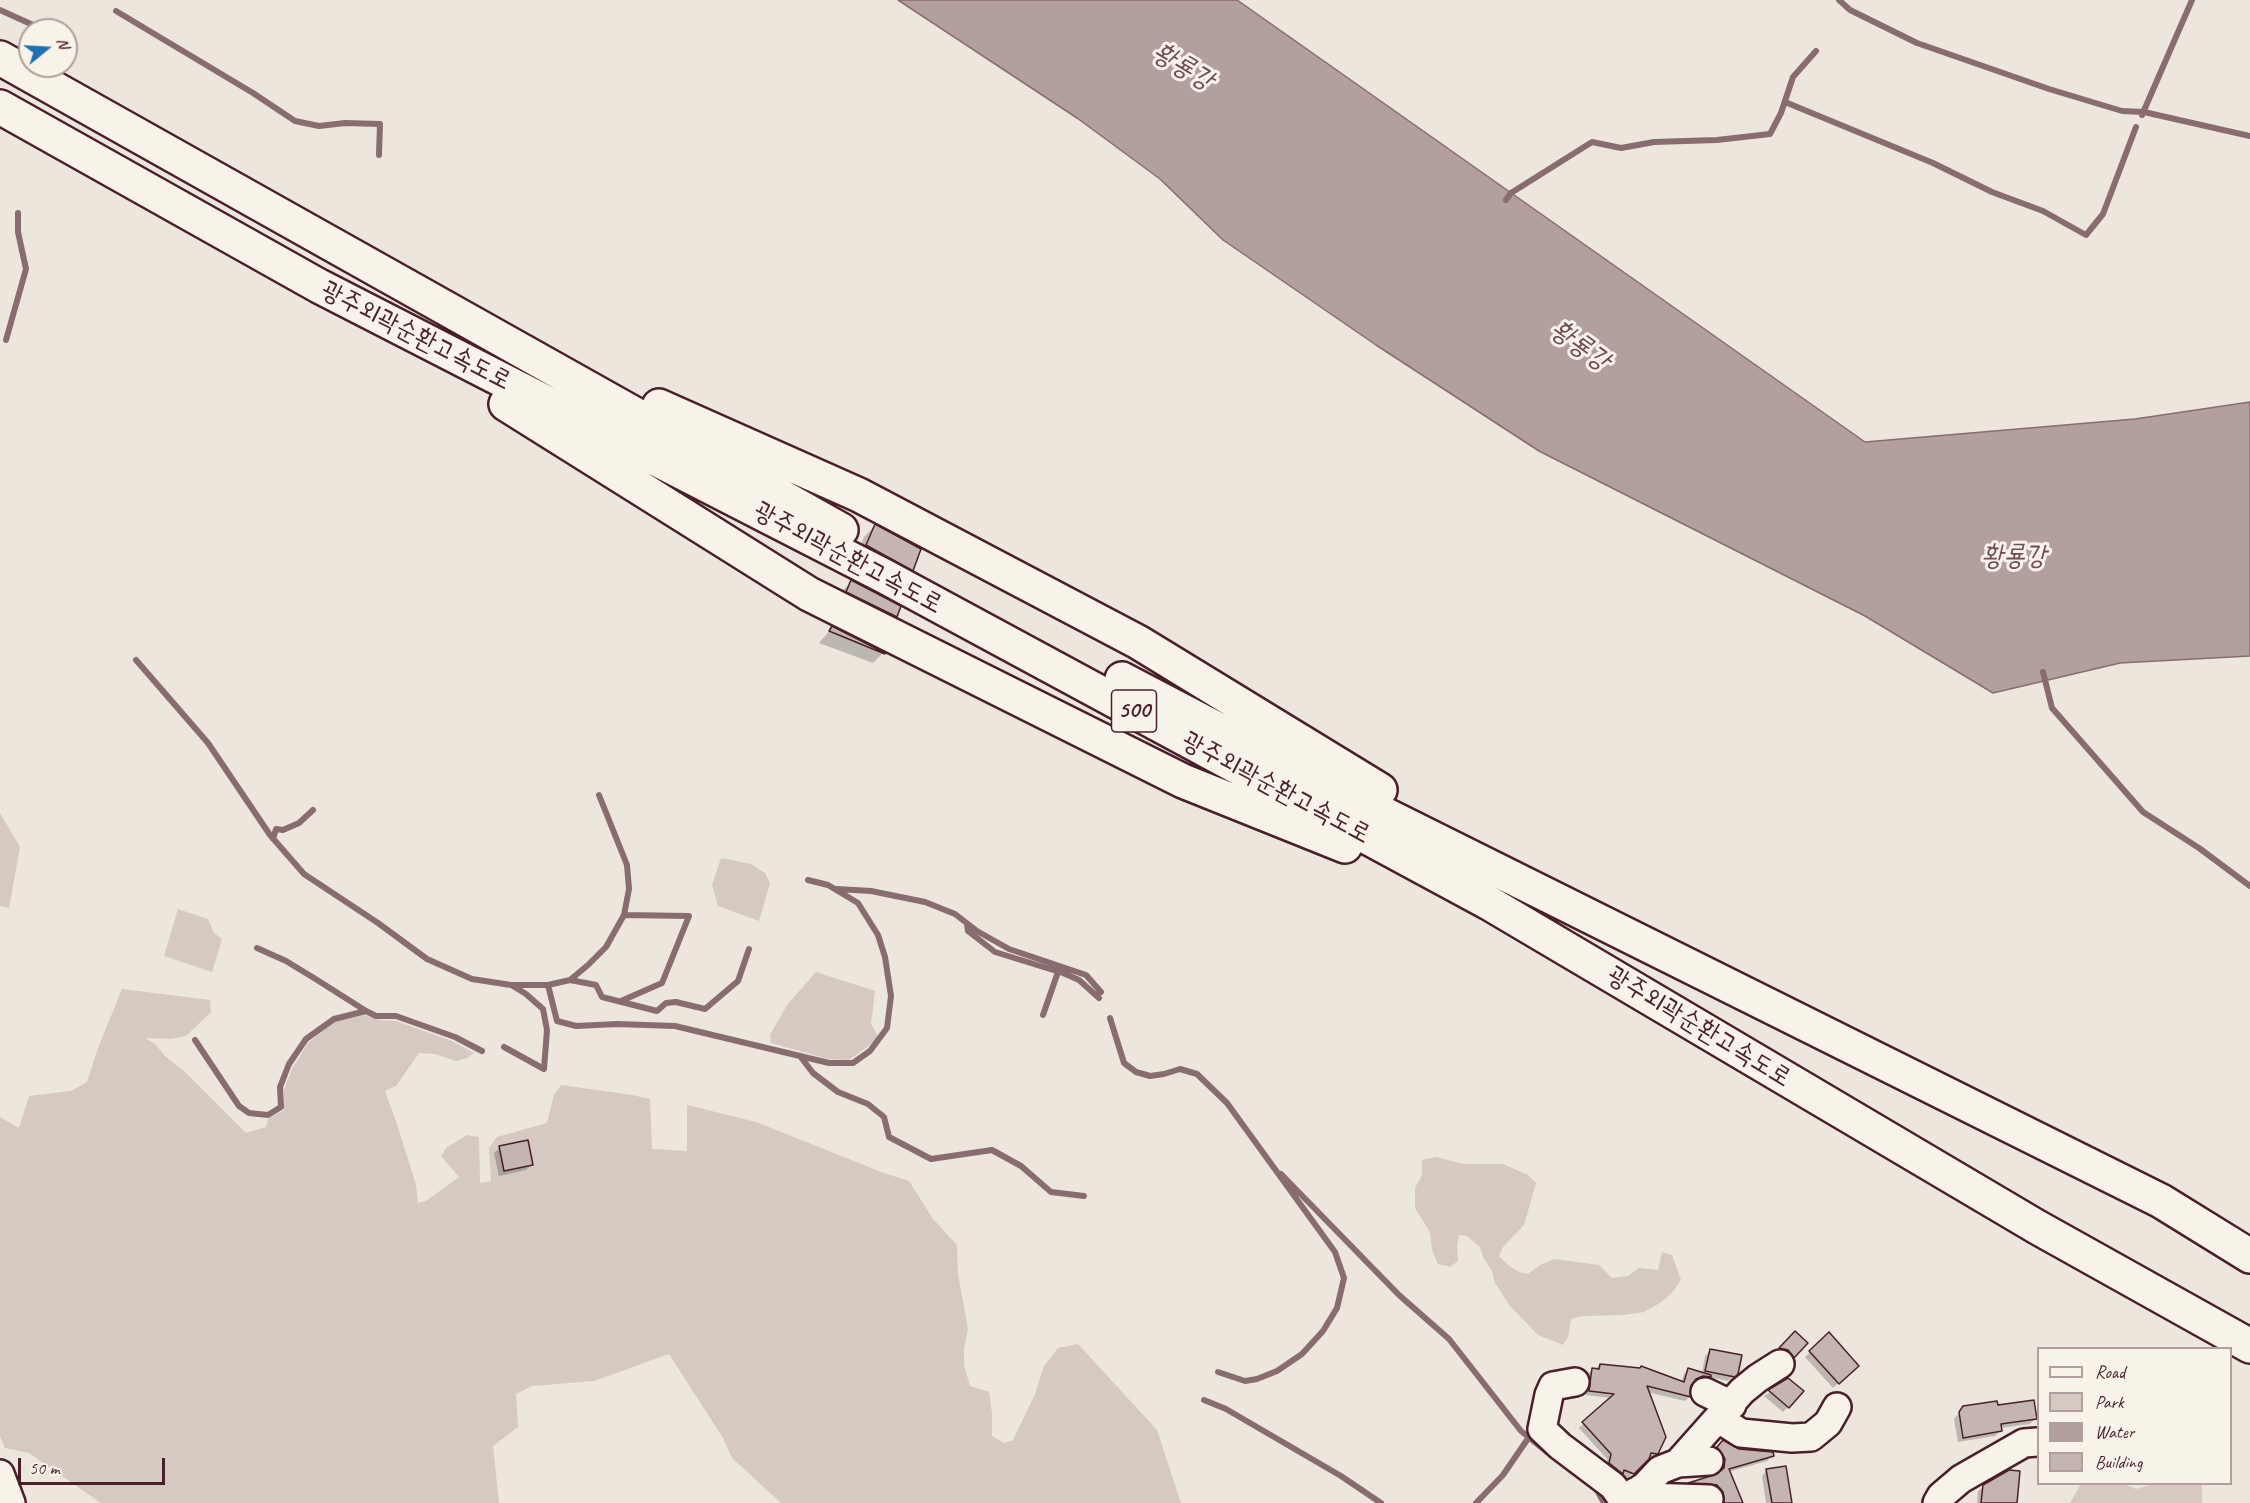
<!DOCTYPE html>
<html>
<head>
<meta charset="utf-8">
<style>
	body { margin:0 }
	#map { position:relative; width:2250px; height:1503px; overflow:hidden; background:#ece6dd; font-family:Caveat,sans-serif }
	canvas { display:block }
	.legend { position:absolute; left:2037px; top:1347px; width:195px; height:138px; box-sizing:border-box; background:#f7f3e8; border:2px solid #b29e9c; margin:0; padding:8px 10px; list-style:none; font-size:18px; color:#4a1f2b }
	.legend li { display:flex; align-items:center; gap:12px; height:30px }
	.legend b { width:30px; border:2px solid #b29e9c }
	.north { position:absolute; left:18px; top:18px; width:60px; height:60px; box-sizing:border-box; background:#f7f3e8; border:2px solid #b29e9c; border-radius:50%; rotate:72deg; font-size:16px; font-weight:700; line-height:24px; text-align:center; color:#4a1f2b }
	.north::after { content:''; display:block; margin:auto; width:21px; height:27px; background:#1f6fb2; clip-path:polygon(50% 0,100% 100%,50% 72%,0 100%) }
	.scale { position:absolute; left:18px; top:1458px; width:147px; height:27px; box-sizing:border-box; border:3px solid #4a1f2b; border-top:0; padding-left:8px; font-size:18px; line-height:21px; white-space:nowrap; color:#4a1f2b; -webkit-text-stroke:4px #f7f3e8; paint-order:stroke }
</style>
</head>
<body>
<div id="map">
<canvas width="2250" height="1503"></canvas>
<ul class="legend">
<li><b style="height:8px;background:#f7f3e8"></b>Road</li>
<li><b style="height:16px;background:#d5c9c2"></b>Park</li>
<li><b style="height:16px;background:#b39f9d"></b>Water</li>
<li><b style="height:16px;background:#c4b5b0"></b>Building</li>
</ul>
<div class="north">N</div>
<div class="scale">50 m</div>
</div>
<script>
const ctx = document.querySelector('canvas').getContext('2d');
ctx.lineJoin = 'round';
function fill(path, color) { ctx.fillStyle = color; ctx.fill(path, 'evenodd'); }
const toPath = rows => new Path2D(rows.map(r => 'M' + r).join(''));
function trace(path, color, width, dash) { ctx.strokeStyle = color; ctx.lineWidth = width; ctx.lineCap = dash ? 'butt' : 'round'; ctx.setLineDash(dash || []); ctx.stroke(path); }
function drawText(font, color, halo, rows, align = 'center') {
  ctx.font = font + ' Caveat,"Poor Story",sans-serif'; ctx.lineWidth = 6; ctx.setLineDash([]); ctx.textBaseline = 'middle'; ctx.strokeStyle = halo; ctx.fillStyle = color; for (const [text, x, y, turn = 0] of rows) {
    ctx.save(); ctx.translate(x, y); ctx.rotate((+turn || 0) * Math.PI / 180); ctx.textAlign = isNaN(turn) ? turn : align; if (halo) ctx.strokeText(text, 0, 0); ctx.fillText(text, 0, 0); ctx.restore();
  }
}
fill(toPath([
	[0,813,20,847,9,908,0,906],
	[721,858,751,864,765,873,770,883,759,921,718,906,712,885],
	[178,909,208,919,214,933,222,939,212,972,164,956],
	[816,972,875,991,871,1024,878,1036,871,1044,849,1060,828,1059,771,1043,770,1035,787,1005],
	[122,989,210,1000,211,1012,186,1036,171,1039,145,1038,155,1044,165,1056,185,1072,246,1133,266,1127,268,1119,284,1110,284,1090,292,1069,308,1043,335,1021,365,1015,380,1020,396,1021,452,1041,474,1053,467,1058,456,1061,435,1054,419,1053,396,1086,385,1091,395,1118,416,1185,418,1203,426,1201,459,1177,441,1156,446,1148,467,1135,479,1137,480,1183,491,1181,489,1148,497,1137,547,1123,554,1095,561,1085,632,1095,650,1099,652,1149,687,1151,687,1105,756,1122,884,1173,909,1181,933,1219,957,1245,958,1274,968,1329,964,1349,964,1365,970,1386,989,1392,992,1413,992,1436,1004,1443,1013,1440,1035,1394,1044,1366,1058,1348,1078,1344,1157,1430,1181,1503,781,1503,732,1458,723,1438,669,1354,594,1381,532,1386,516,1394,518,1427,493,1446,499,1503,101,1503,29,1453,5,1448,0,1436,0,1117,19,1128,29,1096,71,1091,87,1082,98,1048],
	[1436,1157,1463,1164,1503,1164,1528,1175,1536,1183,1524,1225,1503,1247,1499,1256,1508,1265,1519,1272,1528,1274,1540,1265,1554,1259,1599,1265,1612,1278,1628,1276,1639,1268,1658,1270,1662,1252,1672,1255,1681,1280,1671,1294,1660,1303,1644,1312,1624,1315,1582,1316,1571,1319,1568,1337,1563,1345,1538,1335,1510,1306,1495,1283,1492,1271,1483,1257,1480,1247,1467,1236,1459,1235,1457,1246,1458,1261,1450,1267,1438,1264,1432,1250,1430,1232,1415,1208,1415,1188,1422,1175,1422,1160],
	[2081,1484,2124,1484,2136,1489,2154,1484,2202,1484,2202,1503,2070,1503]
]), '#d5c9c2');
const water = toPath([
	[898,0,1237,0,1865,442,2135,419,2250,402,2250,656,2120,663,1993,693,1865,616,1539,451,1376,345,1223,240,1160,179,1077,118,898,0]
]);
fill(water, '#b39f9d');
trace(water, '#896c6f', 1.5);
fill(toPath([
	[875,526,912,570,901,581,856,557,864,537],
	[851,582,896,616,885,627,840,593],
	[832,628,883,653,873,663,819,643],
	[500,1148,531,1165,526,1170,499,1176,494,1153],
	[1795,1333,1806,1343,1788,1362,1775,1354],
	[1829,1334,1857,1365,1833,1388,1805,1357],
	[1711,1350,1737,1373,1728,1381,1709,1377,1704,1382,1697,1381,1691,1383,1689,1397,1685,1401,1647,1392,1657,1453,1652,1458,1648,1457,1628,1478,1605,1468,1607,1459,1579,1428,1611,1398,1585,1395,1587,1374,1600,1365,1681,1383,1684,1374,1688,1370,1702,1373,1705,1356],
	[1788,1380,1788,1407,1783,1412,1764,1396],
	[1964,1407,2035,1419,2030,1424,2000,1428,2001,1431,1995,1436,1958,1442,1954,1419],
	[1722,1443,1739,1450,1772,1456,1767,1461,1728,1472,1742,1503,1720,1503,1686,1487,1689,1484,1720,1474,1720,1465,1713,1453],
	[1767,1470,1790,1503,1766,1503,1762,1476],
	[1984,1486,2015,1503,1977,1503,1978,1491]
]), '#0003');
trace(toPath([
	[1839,0,1850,10,1917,43,2049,89,2122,111,2144,112,2250,136],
	[0,10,44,30],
	[116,11,253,93,295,121,319,126,345,123,380,124,379,155],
	[1785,102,1933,163,1992,192,2043,211,2086,235,2103,214,2136,127],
	[2142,115,2192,0],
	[1506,200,1511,193,1592,142,1621,148,1654,142,1717,140,1770,134,1781,113,1793,77,1816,51],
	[6,340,26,269,18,232,18,213],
	[136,660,208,743,270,835,304,874,378,923,427,959,472,979,511,985,548,985,557,1021,576,1026,617,1024,675,1026,829,1063,853,1063,870,1051,887,1028,891,996,885,957,878,935,858,903,828,885,808,880],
	[2043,672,2052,708,2143,812,2199,848,2250,886],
	[273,839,276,829,283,830,299,823,313,810],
	[837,889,871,891,925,902,955,914,977,931,1009,949,1086,975,1101,992],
	[967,924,968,931,995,952,1063,973,1079,980,1099,998],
	[257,948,286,961,314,978,366,1011,376,1016,396,1016,455,1037,482,1051],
	[570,980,596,985,602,997,657,1011,666,1003,676,1002,705,1009,738,981,749,949],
	[548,985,570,980,588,965,606,947,624,915,629,889,627,865,599,795],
	[621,1001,662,983,689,916,624,915],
	[1043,1015,1058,972],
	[1110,1018,1124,1063,1136,1072,1150,1076,1164,1074,1180,1069,1197,1074,1227,1103,1335,1252,1344,1278,1337,1308,1323,1331,1302,1354,1277,1371,1257,1379,1245,1381,1218,1372],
	[195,1040,239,1106,249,1113,268,1115,281,1107,280,1087,289,1064,306,1039,334,1019,366,1011],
	[504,1047,544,1069,547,1030,543,1009,526,994,513,986],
	[800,1056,813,1073,838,1092,868,1104,884,1117,889,1137,931,1159,992,1150,1021,1166,1051,1192,1084,1196],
	[1281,1174,1399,1295,1449,1339,1521,1431,1547,1452],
	[1204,1400,1226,1409,1341,1476,1381,1503],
	[1596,1488,1604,1503],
	[1476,1503,1503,1475,1529,1437]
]), '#896c6f', 6);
const building = toPath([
	[875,524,921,549,913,571,866,545,875,524],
	[851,580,901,606,897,617,846,592,851,580],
	[832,626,885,653,885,654,829,631,832,626],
	[528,1140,533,1165,504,1171,499,1146,528,1140],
	[1795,1331,1808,1343,1794,1358,1788,1350,1779,1348,1795,1331],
	[1829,1332,1859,1366,1839,1384,1809,1351,1829,1332],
	[1710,1349,1742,1355,1738,1374,1735,1377,1705,1371,1710,1349],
	[1600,1364,1640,1368,1641,1366,1684,1382,1688,1368,1711,1375,1711,1377,1703,1376,1696,1379,1691,1386,1691,1397,1647,1386,1666,1437,1658,1454,1651,1453,1649,1459,1634,1474,1624,1470,1623,1474,1609,1463,1611,1454,1582,1422,1614,1394,1589,1391,1592,1368,1599,1369,1600,1364],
	[1788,1378,1804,1391,1789,1408,1768,1390,1788,1378],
	[2034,1400,2037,1419,2001,1424,2002,1431,1963,1438,1959,1412,1963,1406,1997,1401,1998,1405,2034,1400],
	[1723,1440,1739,1449,1773,1452,1774,1456,1729,1469,1743,1503,1724,1503,1723,1492,1717,1485,1688,1483,1717,1474,1724,1468,1725,1459,1717,1447,1723,1440],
	[1786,1466,1792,1503,1772,1503,1766,1469,1786,1466],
	[2009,1470,2020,1471,2017,1503,1981,1503,1983,1485,2009,1470]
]);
fill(building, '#c4b5b0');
trace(building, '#4a1f2b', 1.5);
const minor = toPath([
	[1575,1382,1553,1386,1549,1395,1542,1429,1560,1446,1613,1486,1625,1503],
	[1705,1392,1732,1405],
	[1719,1419,1741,1433,1792,1438,1811,1437,1828,1423,1837,1407],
	[1678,1463,1709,1461],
	[0,1474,11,1503],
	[1635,1492,1646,1497,1709,1499],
	[1624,1500,1645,1486,1660,1470,1678,1463,1742,1391,1758,1378,1780,1364],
	[1937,1503,1941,1496,1961,1479,2024,1443,2037,1442]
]);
const highway = toPath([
	[0,58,841,530],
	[0,107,319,286,884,576,1489,903,2037,1227,2250,1346],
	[506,404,809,594,1183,781,1345,846],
	[659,406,859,495,1138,642,1380,790],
	[1122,679,1288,766,2161,1201,2250,1256]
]);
trace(minor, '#4a1f2b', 32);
trace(highway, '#4a1f2b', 38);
trace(minor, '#f7f3e8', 27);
trace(highway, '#f7f3e8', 33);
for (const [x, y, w] of [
	[1134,711,45]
]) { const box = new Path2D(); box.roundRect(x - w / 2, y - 21, w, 42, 4.5); ctx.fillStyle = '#f7f3e8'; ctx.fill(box); trace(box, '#4a1f2b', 1.5); }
drawText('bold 24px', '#4a1f2b', null, [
	["500",1134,711]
]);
drawText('26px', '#4a1f2b', '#f7f3e8', [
	["광주외곽순환고속도로",416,336,27],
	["광주외곽순환고속도로",848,558,28],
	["광주외곽순환고속도로",1276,788,28],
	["광주외곽순환고속도로",1699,1027,31]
]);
drawText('italic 27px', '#6f4c53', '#f7f3e8', [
	["황룡강",1183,67,31],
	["황룡강",1580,346,36],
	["황룡강",2014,557]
]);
</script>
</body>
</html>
